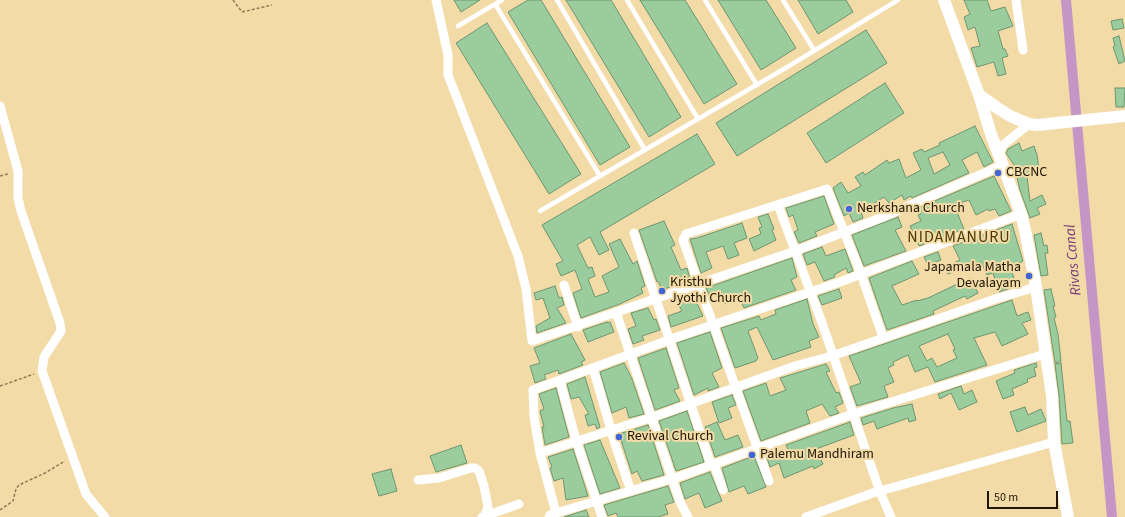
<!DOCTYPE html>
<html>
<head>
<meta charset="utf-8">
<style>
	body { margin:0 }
	#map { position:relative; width:1125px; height:517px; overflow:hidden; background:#f3dba7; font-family:"Source Sans 3",sans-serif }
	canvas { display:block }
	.scale { position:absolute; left:987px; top:491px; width:71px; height:18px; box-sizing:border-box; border:2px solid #1f1603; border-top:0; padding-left:5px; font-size:12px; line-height:14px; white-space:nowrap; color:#1f1603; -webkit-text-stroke:3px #f3dba7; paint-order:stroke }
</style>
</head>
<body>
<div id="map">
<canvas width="1125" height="517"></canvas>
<div class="scale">50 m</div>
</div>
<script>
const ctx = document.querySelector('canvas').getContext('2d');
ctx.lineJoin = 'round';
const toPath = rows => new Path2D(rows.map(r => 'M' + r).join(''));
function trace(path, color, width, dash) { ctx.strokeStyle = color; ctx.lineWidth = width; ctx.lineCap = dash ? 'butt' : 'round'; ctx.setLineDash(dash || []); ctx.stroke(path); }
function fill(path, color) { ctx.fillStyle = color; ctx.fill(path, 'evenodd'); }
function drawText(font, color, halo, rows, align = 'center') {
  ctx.font = font + ' "Source Sans 3",sans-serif'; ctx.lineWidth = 4; ctx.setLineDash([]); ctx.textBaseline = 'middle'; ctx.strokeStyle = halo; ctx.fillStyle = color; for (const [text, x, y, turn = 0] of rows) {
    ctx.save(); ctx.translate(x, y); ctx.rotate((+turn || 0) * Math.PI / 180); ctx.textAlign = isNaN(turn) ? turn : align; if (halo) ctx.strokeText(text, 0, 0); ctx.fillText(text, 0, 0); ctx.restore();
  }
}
trace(toPath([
	[1066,0,1112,517]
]), '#c596c5', 10);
const building = toPath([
	[454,0,480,0,461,12,454,0],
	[528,0,541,0,630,147,600,165,508,12,528,0],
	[566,0,611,0,681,117,649,137,566,0],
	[640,0,685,0,737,84,704,104,640,0],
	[718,0,766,0,796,48,761,70,718,0],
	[798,0,846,0,853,12,818,34,798,0],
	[964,0,987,0,991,11,1005,7,1013,26,998,31,1003,49,1005,49,1008,56,1002,58,1006,74,998,76,994,62,977,67,971,48,980,46,975,27,968,30,965,20,964,17,970,14,964,0],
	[1122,19,1124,28,1113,30,1111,21,1122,19],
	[487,23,581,174,549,194,456,43,487,23],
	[866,30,887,63,737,156,716,123,866,30],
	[1119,36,1125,61,1119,64,1113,47,1115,46,1113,38,1119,36],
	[885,83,904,113,826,163,807,133,885,83],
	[1115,88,1125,88,1124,107,1116,107,1115,88],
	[975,126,993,162,984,167,977,152,962,160,969,173,912,198,911,196,904,200,902,195,889,203,884,197,861,212,863,218,853,222,849,213,844,216,833,188,841,182,848,193,861,186,855,177,863,172,865,175,887,160,889,163,899,159,906,178,921,170,913,153,922,149,924,152,940,145,939,143,975,126],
	[943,152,950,165,934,174,928,158,943,152],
	[697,134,715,164,600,232,609,250,599,255,590,237,577,245,588,268,592,267,595,276,588,279,595,297,609,292,602,276,619,267,609,244,620,239,633,264,637,261,645,286,641,288,643,293,620,304,581,318,573,293,582,289,575,270,561,276,556,264,563,261,542,225,697,134],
	[1019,143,1022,151,1034,146,1037,155,1040,175,1027,177,1030,201,1042,195,1046,204,1037,208,1040,214,1030,218,1020,190,1014,165,1006,153,1008,149,1019,143],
	[994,176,1011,211,999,216,995,209,989,211,988,209,976,215,969,200,954,205,964,229,919,246,910,226,921,221,918,215,921,214,918,208,994,176],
	[824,196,834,224,815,232,817,236,799,243,794,232,798,230,793,215,789,217,786,208,824,196],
	[768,214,774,229,772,230,776,240,754,251,749,239,761,234,759,228,762,227,758,217,768,214],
	[898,217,902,227,895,230,906,251,864,266,852,235,898,217],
	[664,221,675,245,671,247,681,270,687,268,690,279,662,290,658,281,657,282,639,230,664,221],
	[742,223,747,238,734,243,739,255,728,259,723,246,706,252,712,268,701,273,690,239,697,238,742,223],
	[1012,224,1023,261,1011,268,1016,286,999,292,993,273,987,275,981,262,948,274,945,267,960,260,953,246,1012,224],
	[1041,233,1044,246,1047,245,1048,253,1045,253,1048,275,1041,276,1034,235,1041,233],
	[822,247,826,256,845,249,853,271,848,273,846,268,834,275,835,277,824,281,815,262,807,265,803,254,822,247],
	[938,252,941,260,928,265,924,257,938,252],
	[792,258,797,277,791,280,796,290,744,308,740,299,725,304,721,292,710,297,706,288,792,258],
	[912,261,919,274,892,286,902,305,917,300,917,301,928,298,970,278,978,293,967,299,965,296,933,311,934,314,887,330,869,278,912,261],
	[555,286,559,298,562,297,564,305,557,308,566,323,537,333,536,326,550,318,543,298,536,300,534,293,555,286],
	[839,289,842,298,822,305,818,296,839,289],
	[1051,289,1055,306,1053,306,1056,317,1054,318,1058,334,1061,361,1055,363,1044,290,1051,289],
	[692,293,703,316,671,327,668,316,682,311,676,300,692,293],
	[807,299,813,324,819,337,809,341,811,347,773,360,757,327,748,331,758,358,756,361,735,368,721,328,759,316,761,320,776,314,775,310,807,299],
	[1012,300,1017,316,1028,312,1031,320,1022,323,1028,334,1002,346,995,332,974,338,987,365,935,382,928,367,915,372,908,355,893,362,894,365,888,368,894,382,884,386,888,397,857,406,850,387,861,383,849,356,1012,300],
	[948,334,955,349,953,350,957,358,937,367,932,358,927,361,919,346,948,334],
	[648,308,654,320,656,319,660,330,642,336,644,340,633,344,628,329,636,326,631,313,648,308],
	[607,322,608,323,610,322,614,332,588,342,583,330,607,322],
	[710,332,722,368,712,373,719,387,708,391,708,388,694,395,677,343,710,332],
	[571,334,585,360,581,362,583,365,559,374,558,370,544,375,546,379,535,383,530,366,540,363,534,348,571,334],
	[666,348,679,388,674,390,680,401,655,410,638,358,666,348],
	[624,363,632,379,644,414,629,418,626,407,612,413,600,372,624,363],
	[1036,363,1037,367,1034,368,1036,376,1027,379,1028,382,1012,389,1014,395,1003,399,996,381,1015,373,1014,370,1036,363],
	[1061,363,1067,421,1070,421,1073,443,1062,444,1059,396,1055,364,1061,363],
	[826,364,830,371,826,372,836,393,839,392,843,403,835,407,839,413,830,416,822,404,806,411,810,423,761,441,743,391,766,383,770,396,786,390,780,378,826,364],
	[585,377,600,427,597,429,595,424,588,426,585,415,589,414,579,397,571,399,567,384,585,377],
	[961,386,964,394,972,390,977,402,959,410,951,393,940,399,938,394,961,386],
	[556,388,569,437,545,445,542,427,544,427,540,411,544,409,539,394,556,388],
	[732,395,736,405,728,408,732,418,719,423,712,402,732,395],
	[912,404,916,420,909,422,908,418,877,429,874,421,863,425,861,418,893,408,912,404],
	[1025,407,1028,415,1041,409,1046,421,1017,432,1010,412,1025,407],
	[687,411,704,462,676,471,659,421,687,411],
	[717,422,725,440,738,435,743,447,715,457,705,427,717,422],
	[850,422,854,435,816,449,823,464,814,469,813,466,784,478,779,463,770,467,765,452,772,450,775,456,789,451,786,445,850,422],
	[648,425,664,475,642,481,637,471,632,474,619,434,648,425],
	[600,440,620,488,600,494,584,445,600,440],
	[461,445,467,463,436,472,430,456,461,445],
	[573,449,588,496,566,500,563,478,554,481,550,468,552,467,548,457,573,449],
	[754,456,766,487,748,494,744,486,729,492,722,468,754,456],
	[391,469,397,491,379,496,372,474,391,469],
	[710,472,722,501,705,508,699,493,685,499,680,483,710,472],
	[668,486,674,502,665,505,668,514,658,517,618,517,616,513,608,516,604,505,668,486],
	[586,510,589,517,564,517,586,510]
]);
fill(building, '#9acc9d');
trace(building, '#6d9670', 1);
trace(toPath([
	[233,0,242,12,272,5],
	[0,176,8,174],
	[0,386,34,374],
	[0,510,13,501,16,489,19,485,45,473,65,461]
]), '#8c7b57', 1.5, [3, 2]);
trace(toPath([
	[557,0,645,150],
	[627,0,698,119],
	[705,0,757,85],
	[783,0,814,50],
	[495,4,600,176],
	[458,26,502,0],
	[540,211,789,66,898,0]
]), '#fff', 4.5);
trace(toPath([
	[436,0,448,55,448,75,518,256,526,289,532,341,795,251,883,217,1003,165],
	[1016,0,1023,50],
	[0,106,18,171,18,198,21,211,60,323,61,331,44,357,42,371,86,494,105,517],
	[999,154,1003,145,1029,124],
	[778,205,821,320,880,492,891,517],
	[634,233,711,465],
	[564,285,578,327],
	[616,312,680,502,688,517],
	[593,368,616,447,631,491],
	[560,381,576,440,602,517],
	[540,453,659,415,795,366,832,356,995,299,1036,287],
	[714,464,723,490],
	[418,480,439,478,471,468,475,468,479,471,484,486,488,507,485,515],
	[769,481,683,240,686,234,827,189,861,274,883,337],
	[556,513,681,476,853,414,1045,354],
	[482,517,519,504],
	[549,517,550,515,556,513,540,453,534,417,533,390,677,337,840,282,1021,214],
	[806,517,873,493,1054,442]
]), '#fff', 9);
trace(toPath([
	[944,0,979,95,996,107,1010,116,1029,124,1037,125,1125,116],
	[979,95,991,134,1021,214,1025,230,1036,287,1052,396,1054,442,1068,517]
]), '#fff', 12);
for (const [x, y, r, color] of [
	[998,173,4,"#3f65d7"],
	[849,209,4,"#3f65d7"],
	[1029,276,4,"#3f65d7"],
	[662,291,4,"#3f65d7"],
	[619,437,4,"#3f65d7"],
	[752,455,4,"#3f65d7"]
]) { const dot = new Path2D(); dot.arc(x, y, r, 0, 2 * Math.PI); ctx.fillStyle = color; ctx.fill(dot); trace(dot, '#f3dba7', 1.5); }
drawText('14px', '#1f1603', '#f3dba7', [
	["CBCNC",1006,173],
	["Nerkshana Church",857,209],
	["Japamala Matha",1021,268,"right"],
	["Devalayam",1021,284,"right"],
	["Kristhu",670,283],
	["Jyothi Church",670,299],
	["Revival Church",627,437],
	["Palemu Mandhiram",760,455]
], 'left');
drawText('italic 15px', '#753b76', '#f3dba7', [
	["Rivas Canal",1074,260,-95]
]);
ctx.letterSpacing = '1px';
drawText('16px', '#4a3700', '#f3dba7', [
	["NIDAMANURU",959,238]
]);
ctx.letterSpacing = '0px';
</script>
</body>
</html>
